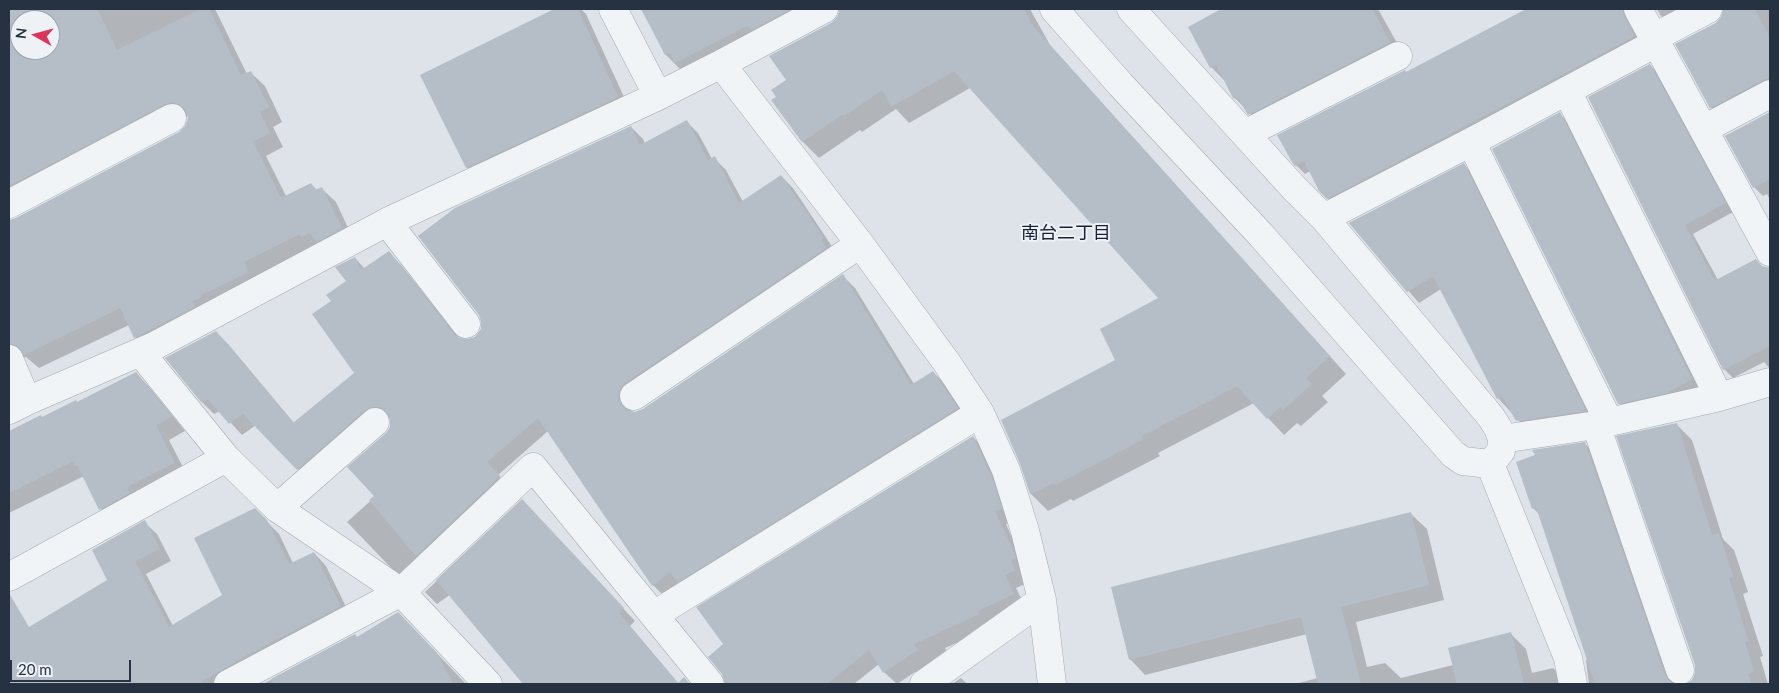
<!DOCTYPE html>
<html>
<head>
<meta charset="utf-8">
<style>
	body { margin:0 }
	#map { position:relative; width:1779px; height:693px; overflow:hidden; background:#dee3e9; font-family:Lato,sans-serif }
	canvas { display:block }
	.frame { position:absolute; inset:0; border:10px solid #263142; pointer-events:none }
	.north { position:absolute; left:10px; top:10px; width:50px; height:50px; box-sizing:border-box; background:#eef2f7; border:1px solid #9ea5af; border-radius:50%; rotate:277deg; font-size:14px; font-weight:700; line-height:20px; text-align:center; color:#263142 }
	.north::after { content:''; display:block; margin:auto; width:18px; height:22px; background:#dc3558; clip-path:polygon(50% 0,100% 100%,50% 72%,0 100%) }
	.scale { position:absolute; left:10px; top:660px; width:121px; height:22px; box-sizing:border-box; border:2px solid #263142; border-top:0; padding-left:6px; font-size:15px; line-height:18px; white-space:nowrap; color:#263142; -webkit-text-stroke:4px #eef2f7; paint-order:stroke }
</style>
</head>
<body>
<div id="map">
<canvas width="1779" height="693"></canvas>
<div class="frame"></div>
<div class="north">N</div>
<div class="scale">20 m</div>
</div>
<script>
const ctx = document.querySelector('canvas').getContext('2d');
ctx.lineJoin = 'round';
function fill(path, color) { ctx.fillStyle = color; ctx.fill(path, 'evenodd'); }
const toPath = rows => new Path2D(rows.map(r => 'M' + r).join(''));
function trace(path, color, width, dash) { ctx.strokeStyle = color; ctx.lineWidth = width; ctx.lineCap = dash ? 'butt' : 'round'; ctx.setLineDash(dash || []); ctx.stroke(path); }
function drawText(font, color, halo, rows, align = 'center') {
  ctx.font = font + ' Lato,"Noto Sans JP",sans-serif'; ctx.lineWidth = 4; ctx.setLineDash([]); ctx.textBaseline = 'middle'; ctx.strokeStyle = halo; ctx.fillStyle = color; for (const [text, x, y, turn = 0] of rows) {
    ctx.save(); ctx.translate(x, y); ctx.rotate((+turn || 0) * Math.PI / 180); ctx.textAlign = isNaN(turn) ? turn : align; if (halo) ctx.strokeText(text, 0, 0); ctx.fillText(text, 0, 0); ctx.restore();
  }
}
fill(toPath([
	[9,9,215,9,247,74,250,72,265,86,282,122,273,127,283,147,266,156,286,196,311,184,317,190,321,188,336,202,355,243,149,351,135,337,129,325,39,368,26,357,18,358,9,368,9,221,17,219,180,133,186,127,189,119,188,116,179,118,9,213],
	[20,20,50,20,50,50,20,50],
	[557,9,581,9,586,14,630,110,480,180,467,167,422,76],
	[643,9,1030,9,1050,45,1346,374,1322,396,1328,402,1301,426,1297,423,1284,435,1254,403,1158,453,1160,456,1073,501,1071,499,1048,511,1031,494,1021,463,1117,361,1160,298,970,88,909,123,896,109,862,132,860,130,819,158,803,142,778,97,788,80,838,18,841,10,683,72,666,55],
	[1224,9,1378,9,1406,59,1266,130,1234,97,1226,82,1211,67,1190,27],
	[1528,9,1634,9,1643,45,1337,207,1320,190,1310,171,1305,174,1293,162,1407,73],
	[1657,9,1700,9,1670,25,1661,16],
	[1725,9,1770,9,1770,89,1719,116,1711,108,1716,24,1722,18],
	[1650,65,1659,74,1733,212,1693,234,1718,280,1762,267,1770,269,1770,369,1764,362,1733,378,1724,369,1589,98],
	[1770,113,1770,200,1767,194,1763,196,1754,187,1726,136],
	[1560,114,1571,125,1703,390,1630,415,1619,403],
	[686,121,698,133,712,159,714,158,726,170,743,202,781,176,793,188,835,251,632,401,631,412,635,413,643,410,843,276,855,288,914,384,933,372,945,384,969,421,665,597,653,585,548,431,498,475,511,489,412,583,395,572,347,522,376,496,387,434,391,428,392,419,384,418,310,481,256,425,242,435,220,411,214,414,202,402,167,358,216,332,228,344,294,423,356,373,332,301,347,281,355,258,365,269,389,253,401,265,460,339,468,341,476,338,631,127,643,139,645,144],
	[1464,165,1475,176,1596,422,1529,432,1498,398,1441,289,1419,303,1350,223],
	[136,373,150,388,185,431,169,440,188,477,115,523,101,509,84,476,9,513,9,429,10,432,43,418,77,403],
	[1676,424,1692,440,1723,539,1734,550,1748,592,1743,594,1763,656,1760,657,1768,684,1688,684,1693,681,1696,674],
	[973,437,985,449,1013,521,1006,524,1027,570,1027,583,1016,588,1025,606,991,627,945,648,955,663,927,684,915,672,897,684,884,672,879,664,854,684,726,684,727,682],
	[1585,444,1601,459,1678,684,1589,684,1586,660,1588,659,1540,515,1533,508],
	[522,501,635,621,630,626,679,684,684,679,690,684,529,684,451,594,437,604,425,592],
	[255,510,279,534,293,563,314,553,326,566,352,619,231,684,9,684,9,639,28,627,30,628,109,581,144,522,157,534,171,561,146,574,173,626,224,596],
	[1411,514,1427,529,1444,600,1356,622,1367,667,1385,663,1401,678,1453,665,1511,634,1526,649,1532,673,1553,668,1569,684,1295,684,1318,678,1307,634,1145,675,1130,659],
	[410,625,466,684,263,684,355,636,358,638],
	[961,678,967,684,952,684]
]), '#0003');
fill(toPath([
	[9,9,97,9,117,50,201,9,209,9,241,75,251,71,269,107,260,112,270,133,253,141,281,198,311,183,315,190,322,187,342,228,317,242,310,233,301,237,300,234,244,262,249,272,201,295,201,297,192,302,196,306,134,338,120,308,24,355,18,346,9,344,9,220,16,218,179,132,185,126,188,118,186,110,180,105,173,102,165,104,9,186],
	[20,20,50,20,50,50,20,50],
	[554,9,578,9,618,97,466,168,420,75],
	[641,9,791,9,751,30,747,26,675,63,670,53,665,55],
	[840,9,1024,9,1033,26,1330,356,1306,378,1312,384,1283,410,1280,407,1267,419,1237,386,1142,436,1144,439,1055,485,1054,483,1030,494,1020,464,1001,420,1115,360,1100,329,1158,298,954,71,891,107,882,90,844,116,843,114,802,142,771,100,776,97,771,90,786,80,769,56,831,23,837,17],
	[1221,9,1372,9,1390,42,1248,115,1238,98,1235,99,1233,98,1216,65,1210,68,1188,27],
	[1526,9,1622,9,1624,16,1635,36,1327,199,1319,191,1304,161,1295,166,1292,162,1277,135,1405,70,1406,72],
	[1723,9,1755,9,1770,38,1770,78,1763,80,1710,108,1675,44,1716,23,1721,17],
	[1650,64,1726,203,1685,225,1714,279,1716,280,1756,259,1762,266,1770,268,1770,346,1723,370,1588,97],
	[1560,112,1692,379,1667,393,1618,404,1492,149],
	[1770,112,1770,179,1753,188,1725,136],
	[687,120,708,160,715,156,739,203,781,175,824,238,821,240,826,248,625,383,620,389,618,397,621,405,627,410,635,412,643,409,843,274,911,385,933,371,958,408,678,582,670,572,652,586,538,418,487,462,500,476,416,556,369,500,374,496,347,467,386,433,390,427,390,419,386,411,380,407,371,407,365,410,297,470,243,414,229,424,208,399,201,402,165,358,216,331,293,423,354,373,312,314,331,301,326,295,346,281,335,267,355,257,361,270,389,251,454,334,460,338,468,339,475,337,481,329,481,322,479,315,418,236,455,208,631,126,640,145],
	[1464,163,1586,411,1516,421,1502,396,1497,399,1433,276,1407,292,1349,223],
	[136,372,172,417,156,425,175,463,127,487,130,493,99,510,77,465,76,466,73,461,9,493,9,431,41,415,42,417,76,400,77,402],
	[1677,423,1712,535,1719,533,1733,576,1729,578,1748,641,1745,642,1754,671,1748,674,1751,684,1686,684,1692,680,1695,673,1695,665,1616,436],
	[973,436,991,476,1002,508,995,511,1014,552,1016,558,1011,560,1015,570,1005,575,1014,594,978,611,979,614,914,644,918,650,883,673,869,650,827,684,725,684,722,674,708,657,723,644,696,607],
	[1585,442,1665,675,1669,681,1675,684,1595,684,1536,507,1532,509,1516,462,1535,455,1532,450],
	[522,499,624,608,619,613,678,683,684,677,690,684,523,684,436,580],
	[255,508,267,520,289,564,314,552,341,606,249,654,198,684,9,684,9,593,29,627,107,580,92,550,145,520,160,549,135,561,169,627,222,595,194,538],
	[1411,512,1429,585,1341,607,1361,684,1318,684,1301,617,1129,660,1111,587],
	[398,612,437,653,453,684,274,684,271,679,355,634,357,637],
	[1511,632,1524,684,1457,684,1448,648]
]), '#b5bdc7');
const minor = toPath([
	[613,9,658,96],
	[1054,9,1121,85,1261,235,1453,454,1463,461,1490,464],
	[1131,9,1294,188,1324,218,1491,417,1498,428,1502,439,1501,451,1490,464],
	[1638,9,1770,252],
	[1653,38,1708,9],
	[721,64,860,244,947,363,980,413,1006,470,1025,531,1042,600,1052,684],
	[1567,91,1719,397],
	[1704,129,1770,94],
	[1245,134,1398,56],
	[1471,142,1609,422],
	[9,204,172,118],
	[1324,218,1471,142,1656,43],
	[387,222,466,324],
	[140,352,226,458],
	[9,359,27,401,9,410],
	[634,396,860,244],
	[27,401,154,346,387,222,658,96,721,64,824,9],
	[1596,425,1680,670],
	[1502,439,1596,425,1719,397,1770,382],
	[1490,464,1568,658,1573,684],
	[277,508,375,422],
	[9,577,226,458,277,508,401,592,488,684],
	[654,615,980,413],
	[228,684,401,592,533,467,710,684],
	[924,684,1042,600]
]);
trace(minor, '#a3aab4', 29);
trace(minor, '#f1f4f7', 28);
drawText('18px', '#182232', '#eef2f7', [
	["南台二丁目",1066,233]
]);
</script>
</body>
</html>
